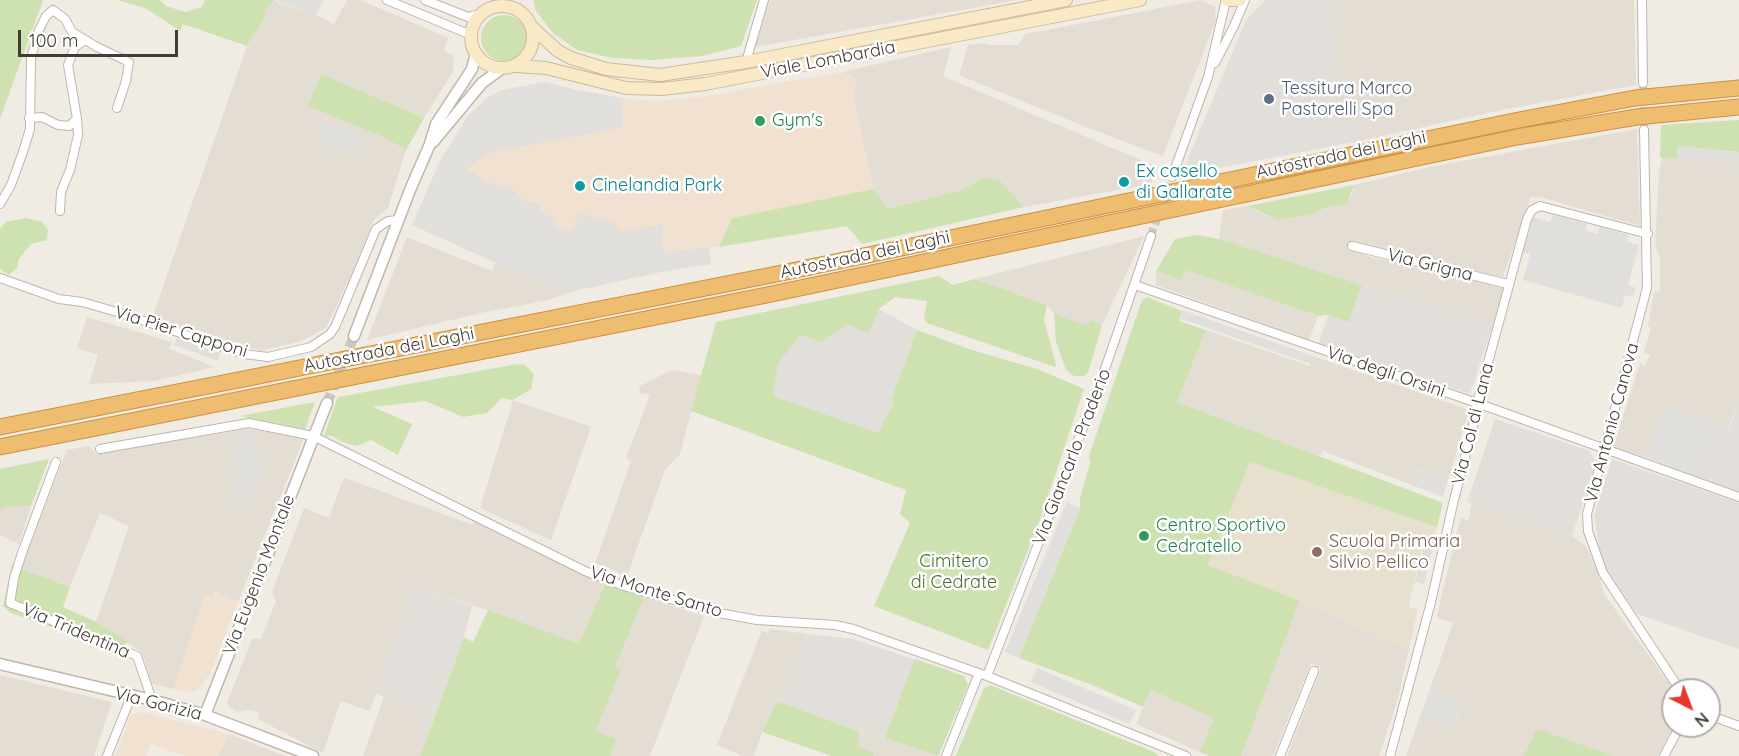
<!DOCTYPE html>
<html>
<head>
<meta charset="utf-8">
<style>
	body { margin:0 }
	#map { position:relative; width:1739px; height:756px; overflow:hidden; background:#f0ece4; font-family:Quicksand,sans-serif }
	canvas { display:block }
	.north { position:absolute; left:1661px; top:678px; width:60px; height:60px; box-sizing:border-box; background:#fff; border:2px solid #b3b1ae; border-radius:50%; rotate:138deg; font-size:16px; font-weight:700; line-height:24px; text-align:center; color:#423c35 }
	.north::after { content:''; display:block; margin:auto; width:21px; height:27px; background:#e53827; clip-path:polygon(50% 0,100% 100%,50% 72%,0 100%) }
	.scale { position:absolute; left:18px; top:30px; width:160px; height:27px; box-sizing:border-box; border:3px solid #423c35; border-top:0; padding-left:8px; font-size:18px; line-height:21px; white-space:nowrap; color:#423c35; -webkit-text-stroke:4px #fff; paint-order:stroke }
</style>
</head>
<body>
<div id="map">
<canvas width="1739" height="756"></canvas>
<div class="north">N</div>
<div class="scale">100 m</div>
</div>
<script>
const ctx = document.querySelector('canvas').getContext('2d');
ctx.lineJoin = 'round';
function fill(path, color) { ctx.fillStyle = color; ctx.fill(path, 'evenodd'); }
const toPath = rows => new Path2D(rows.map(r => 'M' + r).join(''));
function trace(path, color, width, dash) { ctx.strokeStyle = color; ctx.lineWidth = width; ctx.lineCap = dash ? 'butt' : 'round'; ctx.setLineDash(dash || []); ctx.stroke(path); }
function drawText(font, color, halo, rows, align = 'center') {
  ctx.font = font + ' Quicksand,sans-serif'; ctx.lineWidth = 5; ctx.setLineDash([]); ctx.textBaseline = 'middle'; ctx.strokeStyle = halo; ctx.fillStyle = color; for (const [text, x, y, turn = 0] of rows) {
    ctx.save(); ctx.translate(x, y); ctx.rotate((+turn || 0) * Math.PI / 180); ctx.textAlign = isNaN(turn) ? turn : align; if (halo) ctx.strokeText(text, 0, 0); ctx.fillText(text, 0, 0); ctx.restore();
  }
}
fill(toPath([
	[347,0,360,0,448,38,444,50,454,56,453,72,424,118,321,74,309,106,381,136,406,150,388,208,374,220,353,271,326,328,302,341,261,351,152,318,247,46,264,21,267,7,275,1,316,15,334,24],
	[770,0,1017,0,755,47],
	[1201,0,1215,7,1216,20,1163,156,1083,126,959,75,968,45,984,43,987,45,1018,45,1026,34],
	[1340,0,1634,0,1636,85,1501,110,1355,142,1360,125,1319,115,1333,83],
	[951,47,943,76,1157,167,1151,184,1024,207,1002,182,984,177,962,190,886,209,873,189,853,94,856,79,842,72],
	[1637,129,1640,226,1540,197,1531,197,1503,277,1353,250,1371,257,1504,287,1493,325,1485,323,1485,320,1362,285,1219,239,1223,210,1247,206,1266,216,1310,214,1331,206,1340,206,1352,194,1354,185,1430,167],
	[1739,152,1739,404,1737,404,1729,426,1729,430,1718,424,1666,407,1646,457,1613,448,1640,363,1644,366,1650,355,1644,352,1651,328,1648,325,1654,293,1660,290,1660,258,1655,246,1659,172,1662,158],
	[1144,236,1102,325,1092,320,1087,327,1054,314,1047,305,975,279],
	[407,237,492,271,496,262,570,292,549,300,481,313,367,340],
	[1186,269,1318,316,1309,340,1156,285,1156,271,1180,280],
	[87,317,172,342,169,349,215,367,155,381,89,384,98,355,77,348],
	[1206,330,1310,366,1313,356,1469,410,1448,480,1417,469,1412,485,1323,451,1320,456,1177,402],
	[672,370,701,375,680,454,665,470,627,576,595,563,631,461,626,458,650,395,639,393,640,386],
	[513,400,591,427,551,540,480,508],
	[248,429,304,438,238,602,215,592,213,597,205,594,173,689,152,684,142,652,96,622,129,526,100,513,70,587,21,569,67,450,89,446,96,453],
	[345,478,473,525,474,520,605,584,579,645,488,610,413,587,370,711,341,701,323,753,258,719,259,712,248,710,237,712,230,707,227,703,252,639,261,639,276,601,272,592,304,508,329,518,342,482],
	[1472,503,1572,536,1586,546,1600,578,1604,594,1674,690,1674,726,1658,756,1406,756,1420,716,1453,728,1463,701,1430,689,1453,623,1437,617,1441,597,1461,517,1468,521],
	[8,506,31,506,19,544,0,535,0,509],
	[644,597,704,616,650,756,610,756,616,739,596,732,619,671,615,669],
	[1300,601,1409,649,1398,698,1379,756,1287,756,1321,669,1311,663,1273,756,1241,756],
	[770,629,809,634,762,732,754,756,742,756,717,745,762,630,768,633],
	[0,675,112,702,94,756,0,756],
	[1151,690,1215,718,1200,752,1136,724],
	[384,696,435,714,420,756,363,756],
	[862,729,889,739,938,756,873,756,874,754,856,746],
	[229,734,285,756,218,756]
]), '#e4ddd3');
fill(toPath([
	[842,72,856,79,853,94,873,189,732,218,719,247,709,247,711,264,661,272,570,292,510,269,412,225,440,161,467,117,487,98,502,90,546,82,573,89,621,98,656,101,700,97],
	[214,592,238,602,210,674,198,690,190,692,173,689,205,594,212,597],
	[141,712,229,734,218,756,184,756,151,744,146,756,115,756,131,715]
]), '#f1e1d1');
fill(toPath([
	[1266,0,1340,0,1333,83,1320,115,1360,125,1355,142,1181,175,1246,20],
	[1362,285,1486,320,1485,323,1493,325,1470,394,1319,343,1328,315,1352,314],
	[879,309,917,330,891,400,894,402,878,434,773,396,778,364,800,335,821,342,848,324],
	[1737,404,1739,404,1739,492,1699,479,1718,424,1729,430],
	[1495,419,1587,450,1590,452,1594,460,1591,478,1572,536,1467,502],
	[1612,459,1739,503,1739,649,1637,614,1606,569,1600,551,1594,516],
	[413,587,472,606,464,637,435,714,376,694],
	[809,634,853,639,964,676,968,685,938,756,862,729,860,732,777,701]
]), '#e2ded9');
fill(toPath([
	[1250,461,1437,527,1435,534,1424,539,1409,607,1418,609,1409,649,1300,601,1207,565]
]), '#e8e0cf');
fill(toPath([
	[0,0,43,0,0,119],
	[118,0,160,0,166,6,185,12,202,7,205,0,275,0,267,7,264,20,247,46,183,24,180,31,147,9],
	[533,0,757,0,741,46,702,56,650,60,612,58,577,50,553,33,536,11],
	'481 38a23 23 0 1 1 46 0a23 23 0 1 1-46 0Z',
	[321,74,424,118,406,150,381,136,308,106],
	[1739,120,1739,152,1678,146,1677,158,1662,158,1660,156,1661,125],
	[984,177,1002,182,1024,207,862,244,847,226,719,247,732,218,873,189,887,209,962,190],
	[1354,185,1346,205,1331,206,1310,214,1278,220,1247,206],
	[26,218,42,222,48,230,47,240,31,244,19,259,17,268,9,275,0,269,0,229,6,222],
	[1197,235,1219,239,1362,285,1349,322,1328,315,1318,316,1186,270,1180,280,1156,271,1175,239],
	[939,276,953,285,975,279,1047,305,1044,320,1056,365,1055,367,927,323,924,318,927,301,895,297,879,309,868,334,848,324,821,342,800,335,778,364,773,396,878,433,894,402,891,400,917,330,969,349,1040,370,1084,389,1040,520,988,650,874,606,910,523,900,514,906,490,691,411,716,322],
	[1147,297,1182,311,1179,321,1206,330,1177,402,1443,503,1437,527,1250,462,1208,565,1300,601,1241,756,1209,756,1200,752,1214,718,1151,690,1143,707,1095,686,1019,658,1080,508,1080,497,1090,464,1089,456,1142,300],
	[1054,314,1087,326,1092,320,1102,325,1088,373,1084,376,1074,376,1066,370,1056,342],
	[517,364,525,365,534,374,531,389,513,400,502,398,487,413,463,417,425,401,373,407,412,424,398,455,371,440,357,446,342,442,332,436,324,436,338,397],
	[315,402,305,429,240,416],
	[49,459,31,506,8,506,0,509,0,469],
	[12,564,29,572,70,587,63,607,96,622,128,642,117,650,11,613,3,606],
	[605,584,644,597,615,668,620,671,596,731,616,739,610,756,420,756,464,637,473,642,488,610,579,644],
	[915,659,964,676,968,685,938,756,885,738],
	[990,685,1156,753,1158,756,956,756,984,688],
	[777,701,860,732,857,746,874,753,873,756,832,756,762,732],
	[1537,729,1613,756,1524,756]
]), '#cee1b1');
fill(toPath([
	[275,0,323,0,316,15],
	[546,82,573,89,621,98,623,127,489,153,467,168,485,182,512,188,524,201,542,204,539,212,556,218,553,226,571,232,580,213,612,222,622,232,663,224,663,253,709,247,711,264,661,272,570,292,510,269,412,225,440,161,467,117,487,98,502,90],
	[315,120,346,127,364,137,352,157,342,152,319,145,322,128,313,126],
	[1678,146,1739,152,1739,164,1677,158],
	[1553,215,1587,224,1586,230,1597,234,1600,227,1629,235,1627,242,1639,245,1628,285,1636,288,1633,297,1625,295,1622,308,1523,280,1530,254,1523,252,1533,217,1550,222],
	[1182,310,1313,356,1311,364,1179,318],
	[177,338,220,353,218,361,174,345],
	[1666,407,1718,424,1699,479,1646,457],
	[248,432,257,447,261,471,258,485,245,509,227,493,233,486,238,473,237,462,229,449],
	[1416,469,1448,480,1443,497,1412,485],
	[1067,502,1080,508,1019,658,1005,652],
	[1425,540,1434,542,1424,584,1415,582],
	[1037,668,1136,710,1129,724,1031,682],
	[1430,689,1463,700,1453,728,1420,716]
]), '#e1dfdc');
trace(toPath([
	[1643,83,1644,130],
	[1151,236,1172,177]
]), '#cdc9c1', 8, [8, 4]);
trace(toPath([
	[327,403,354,336]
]), '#cdc9c1', 10, [10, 5]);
const minor = toPath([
	[387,0,471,35],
	[425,0,468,17,483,13],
	[1642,0,1643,83],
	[746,62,764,0],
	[1215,63,1234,26,1245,0],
	[29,118,42,117,58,125,69,126,77,119,68,65,75,47,85,40],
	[1644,130,1647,288,1587,514,1588,531,1603,573,1680,690],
	[1172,177,1208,77,1226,0],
	[0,204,11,185,23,152,30,129,31,58,39,30,46,16,53,10,65,19,72,32,97,47,129,62,126,81,117,108],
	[60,211,61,192,70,170,78,135,77,119],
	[1352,246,1508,284],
	[0,278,59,299,82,302,117,312,244,354,268,357,311,347,330,334,335,327,376,229,388,221,398,220],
	[1135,285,1477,403,1739,497],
	[100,449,249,423,313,436,585,571,624,586,719,613,757,620,835,625,853,629,987,676,1186,756],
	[56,462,22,553,14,578,10,603,137,656,152,700],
	[987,676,1098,389,1151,236],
	[1709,715,1739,726],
	[107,756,131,697],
	[946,756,979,673],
	[1280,756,1314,671],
	[1390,756,1431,602,1453,504,1473,426,1477,403,1527,219,1532,210,1540,206,1648,234],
	[1664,756,1680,726]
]);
const tertiary = toPath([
	[433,142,482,83,501,69],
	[354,336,410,190,430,144,436,124,472,69,476,53],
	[0,664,152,700,205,715,313,756],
	[205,715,327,403]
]);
const secondary = toPath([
	[1227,0,1240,0],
	'471 37a31 31 0 1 1 62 0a31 31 0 1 1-62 0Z',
	[533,28,558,51,571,58,606,69,660,75,746,62,1066,0],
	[515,66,546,68,626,88,662,89,705,84,1140,0]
]);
const motorway = toPath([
	[0,427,767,276,1514,121,1635,98,1739,88],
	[0,447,767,295,1517,137,1637,117,1739,107]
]);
trace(minor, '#beb6ab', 10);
trace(tertiary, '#beb6ab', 13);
trace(secondary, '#ccbb98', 14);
trace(motorway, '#cd9142', 17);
trace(minor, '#fff', 8);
trace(tertiary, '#fff', 10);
trace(secondary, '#f9e9c6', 12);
trace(motorway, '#efbd70', 15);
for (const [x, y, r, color] of [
	[1269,99,6,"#5c6f8a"],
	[760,121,6,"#2e9e5b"],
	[1124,182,6,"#0f9aa8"],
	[580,186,6,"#0f9aa8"],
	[1144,536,6,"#2e9e5b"],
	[1317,552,6,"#8d6e63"]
]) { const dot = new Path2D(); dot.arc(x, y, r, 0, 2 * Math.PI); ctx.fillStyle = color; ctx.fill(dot); trace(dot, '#fff', 2); }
drawText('18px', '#423c35', '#fff', [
	["Viale Lombardia",828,60,-11],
	["Autostrada dei Laghi",1341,155,-12],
	["Autostrada dei Laghi",865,255,-12],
	["Via Grigna",1430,265,14],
	["Via Pier Capponi",181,332,17],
	["Autostrada dei Laghi",389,350,-11],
	["Via degli Orsini",1386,372,19],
	["Via Antonio Canova",1612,423,-75],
	["Via Col di Lana",1473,424,-76],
	["Via Giancarlo Praderio",1072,457,-69],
	["Via Eugenio Montale",259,575,-69],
	["Via Monte Santo",656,592,17],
	["Via Tridentina",76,631,23],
	["Via Gorizia",158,704,14]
]);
drawText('18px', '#4e5e75', '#fff', [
	["Tessitura Marco",1281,89],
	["Pastorelli Spa",1281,110]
], 'left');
drawText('18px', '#27864d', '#fff', [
	["Gym's",772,121],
	["Centro Sportivo",1156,526],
	["Cedratello",1156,547]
], 'left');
drawText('18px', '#0d838f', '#fff', [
	["Ex casello",1136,172],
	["di Gallarate",1136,193],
	["Cinelandia Park",592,186]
], 'left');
drawText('18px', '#785e54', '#fff', [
	["Scuola Primaria",1329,542],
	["Silvio Pellico",1329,563]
], 'left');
drawText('18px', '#4a6d2e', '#fff', [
	["Cimitero",954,562],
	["di Cedrate",954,583]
]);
</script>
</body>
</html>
